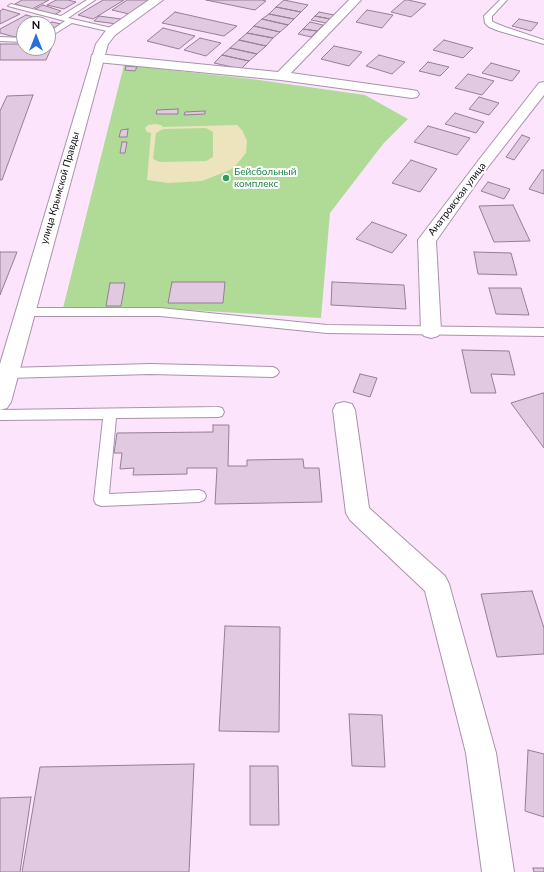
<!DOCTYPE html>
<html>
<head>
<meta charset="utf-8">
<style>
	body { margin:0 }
	#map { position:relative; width:544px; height:872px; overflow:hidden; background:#fce4fd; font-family:Lato,sans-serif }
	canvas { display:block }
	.north { position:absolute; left:16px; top:16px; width:40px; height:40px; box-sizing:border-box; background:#fff; border:1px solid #9f9d9f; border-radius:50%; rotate:0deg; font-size:11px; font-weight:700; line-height:16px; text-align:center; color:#100910 }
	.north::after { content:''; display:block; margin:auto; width:14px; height:18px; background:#286fdb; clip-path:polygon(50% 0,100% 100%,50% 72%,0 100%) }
</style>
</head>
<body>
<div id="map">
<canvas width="544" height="872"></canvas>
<div class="north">N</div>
</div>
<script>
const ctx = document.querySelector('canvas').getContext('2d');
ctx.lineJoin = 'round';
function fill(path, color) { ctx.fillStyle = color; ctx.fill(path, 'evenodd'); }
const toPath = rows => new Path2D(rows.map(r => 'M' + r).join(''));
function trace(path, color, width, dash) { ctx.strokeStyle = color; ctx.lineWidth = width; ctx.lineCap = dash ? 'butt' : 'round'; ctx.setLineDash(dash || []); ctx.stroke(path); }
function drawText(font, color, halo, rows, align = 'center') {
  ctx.font = font + ' Lato,sans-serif'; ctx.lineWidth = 4; ctx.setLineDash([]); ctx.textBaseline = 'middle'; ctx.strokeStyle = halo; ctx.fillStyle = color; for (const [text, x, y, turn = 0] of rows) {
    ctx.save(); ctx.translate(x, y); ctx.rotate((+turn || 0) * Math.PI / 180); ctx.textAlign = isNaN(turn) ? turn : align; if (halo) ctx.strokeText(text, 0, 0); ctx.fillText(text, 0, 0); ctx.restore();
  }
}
fill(toPath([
	[124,65,252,79,365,95,408,119,383,144,330,213,321,318,156,308,63,308]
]), '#b0db96');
fill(toPath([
	[156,124,161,125,163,127,237,125,242,130,247,141,246,153,237,164,230,170,202,181,168,183,147,180,151,133,147,132,145,128,148,125],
	[206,128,213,132,213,157,206,161,160,162,153,159,156,133,163,129]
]), '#ede4be');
const building = toPath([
	[22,0,49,0,32,9,15,4,22,0],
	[56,0,68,0,76,2,64,9,47,5,56,0],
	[103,0,124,0,93,19,78,15,103,0],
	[127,0,150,0,129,14,112,10,127,0],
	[206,0,262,0,266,1,255,10,206,0],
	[284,0,308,5,301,12,276,7,284,0],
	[405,0,408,0,426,4,411,17,391,12,405,0],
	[43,5,61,11,54,15,35,9,43,5],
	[276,7,301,12,294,19,269,14,276,7],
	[3,9,20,14,0,24,0,11,3,9],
	[367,10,393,15,382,28,356,22,367,10],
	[175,12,237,26,224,36,162,23,175,12],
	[319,12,334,15,330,19,315,16,319,12],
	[269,14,294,19,288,25,262,19,269,14],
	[26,15,45,20,38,24,24,24,24,32,15,37,0,33,0,29,26,15],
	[99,16,121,19,117,24,94,21,99,16],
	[315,16,330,19,326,23,311,20,315,16],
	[262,19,288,25,280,32,254,26,262,19],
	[519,19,538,23,531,31,512,26,519,19],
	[52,22,61,24,48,31,48,24,52,22],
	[310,22,323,25,317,31,303,29,310,22],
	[254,26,280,32,273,38,247,33,254,26],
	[163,28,195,36,179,49,147,41,163,28],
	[303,29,317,31,311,37,298,34,303,29],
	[247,33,273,38,266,46,239,40,247,33],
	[200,38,221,43,206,56,184,50,200,38],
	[239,40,266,46,257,54,230,48,239,40],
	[444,40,473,48,463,58,433,50,444,40],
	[0,44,24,44,24,48,48,48,48,44,53,44,46,60,0,60,0,44],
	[334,46,362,52,349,66,321,59,334,46],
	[230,48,257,54,249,61,222,55,230,48],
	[222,55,249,61,241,69,214,63,222,55],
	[379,55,405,62,392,74,366,66,379,55],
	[428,62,449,67,440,76,419,71,428,62],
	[491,63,520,71,512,81,482,73,491,63],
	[126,66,137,67,135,71,125,70,126,66],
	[468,74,494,81,482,95,455,88,468,74],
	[33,95,2,180,0,180,0,111,7,96,33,95],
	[479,97,499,103,489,115,469,109,479,97],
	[178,109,178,114,156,114,157,110,178,109],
	[205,111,205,114,184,115,185,112,205,111],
	[455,113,484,122,476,133,445,124,455,113],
	[428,126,470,138,457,155,414,142,428,126],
	[128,129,127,137,119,137,121,130,128,129],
	[522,135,530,138,514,160,506,157,522,135],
	[122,142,127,142,125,153,120,153,122,142],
	[411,160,437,169,420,192,392,183,411,160],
	[542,170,544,170,544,194,529,189,542,170],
	[488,182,510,189,504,199,481,191,488,182],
	[513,205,530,241,494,242,479,206,513,205],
	[372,222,407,235,392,253,356,239,372,222],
	[0,252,17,252,0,295,0,252],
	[474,252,511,253,517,275,478,274,474,252],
	[172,282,225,282,223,303,168,303,172,282],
	[332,282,404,285,406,309,331,305,332,282],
	[110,283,125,283,121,306,106,306,110,283],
	[489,288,521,288,529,315,496,314,489,288],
	[462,350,509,351,515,375,491,374,496,393,471,393,462,350],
	[360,374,377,378,370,397,353,392,360,374],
	[543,393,544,394,544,448,511,403,543,393],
	[213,425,229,425,228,466,247,466,247,460,303,459,304,468,319,468,322,502,215,504,217,468,187,468,187,474,133,475,134,468,120,469,122,453,114,453,117,433,213,432,213,425],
	[532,591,544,628,544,654,497,657,481,594,532,591],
	[225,626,280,627,279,732,219,731,225,626],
	[349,714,382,715,385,767,352,766,349,714],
	[528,750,544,754,544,817,525,811,528,750],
	[194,764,189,872,22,872,40,767,194,764],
	[250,766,278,766,279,825,250,825,250,766],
	[31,797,20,872,0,872,0,798,31,797],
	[533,868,544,868,544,872,534,872,533,868]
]);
fill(building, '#e1cae1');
trace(building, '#947f95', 1);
const service = toPath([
	[87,0,95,0,68,18,116,29,116,33,72,23,48,38,48,33,65,21,8,6,11,4,61,16,87,0],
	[500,0,507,0,492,16,492,21,495,23,505,27,544,40,544,44,499,31,489,27,485,23,484,16,500,0],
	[0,37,24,38,24,42,0,41,0,37],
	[24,308,160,308,327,325,544,328,544,336,327,333,160,316,24,316,20,315,18,312,20,309,24,308],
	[150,364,273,367,277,369,279,372,277,375,273,377,150,374,8,378,4,376,2,373,4,370,8,368,150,364],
	[218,407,222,408,224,412,222,416,218,417,116,418,109,494,199,490,204,492,206,496,204,500,199,502,101,506,96,504,94,500,103,419,0,420,0,410,218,407]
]);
const minor = toPath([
	[349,0,361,0,291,73,412,90,417,91,419,94,417,97,412,98,281,80,97,62,92,61,91,58,92,55,97,54,278,72,349,0],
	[544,82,544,95,488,167,436,241,441,331,438,336,431,338,424,336,421,331,418,240,478,161,539,83,544,82],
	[344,402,352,404,355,410,369,508,445,576,449,584,496,753,514,872,482,872,466,753,425,591,350,520,346,513,333,410,336,404,344,402]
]);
const tertiary = toPath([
	[149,0,163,0,115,35,108,44,11,402,7,408,0,410,0,364,96,44,107,29,149,0]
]);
trace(service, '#a993aa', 2);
trace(minor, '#a993aa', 2);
trace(tertiary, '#a993aa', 2);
fill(service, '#fff');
fill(minor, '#fff');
fill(tertiary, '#fff');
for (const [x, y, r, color] of [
	[226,178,4,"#2e9e5b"]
]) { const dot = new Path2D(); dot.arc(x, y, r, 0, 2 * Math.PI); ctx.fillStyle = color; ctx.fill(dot); trace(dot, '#fff', 1.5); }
drawText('10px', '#27864d', '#fff', [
	["Бейсбольный",234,172],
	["комплекс",234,184]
], 'left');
drawText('10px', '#100910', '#fff', [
	["улица Крымской Правды",60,188,-74],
	["Анатровская улица",457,199,-53]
]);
</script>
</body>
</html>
